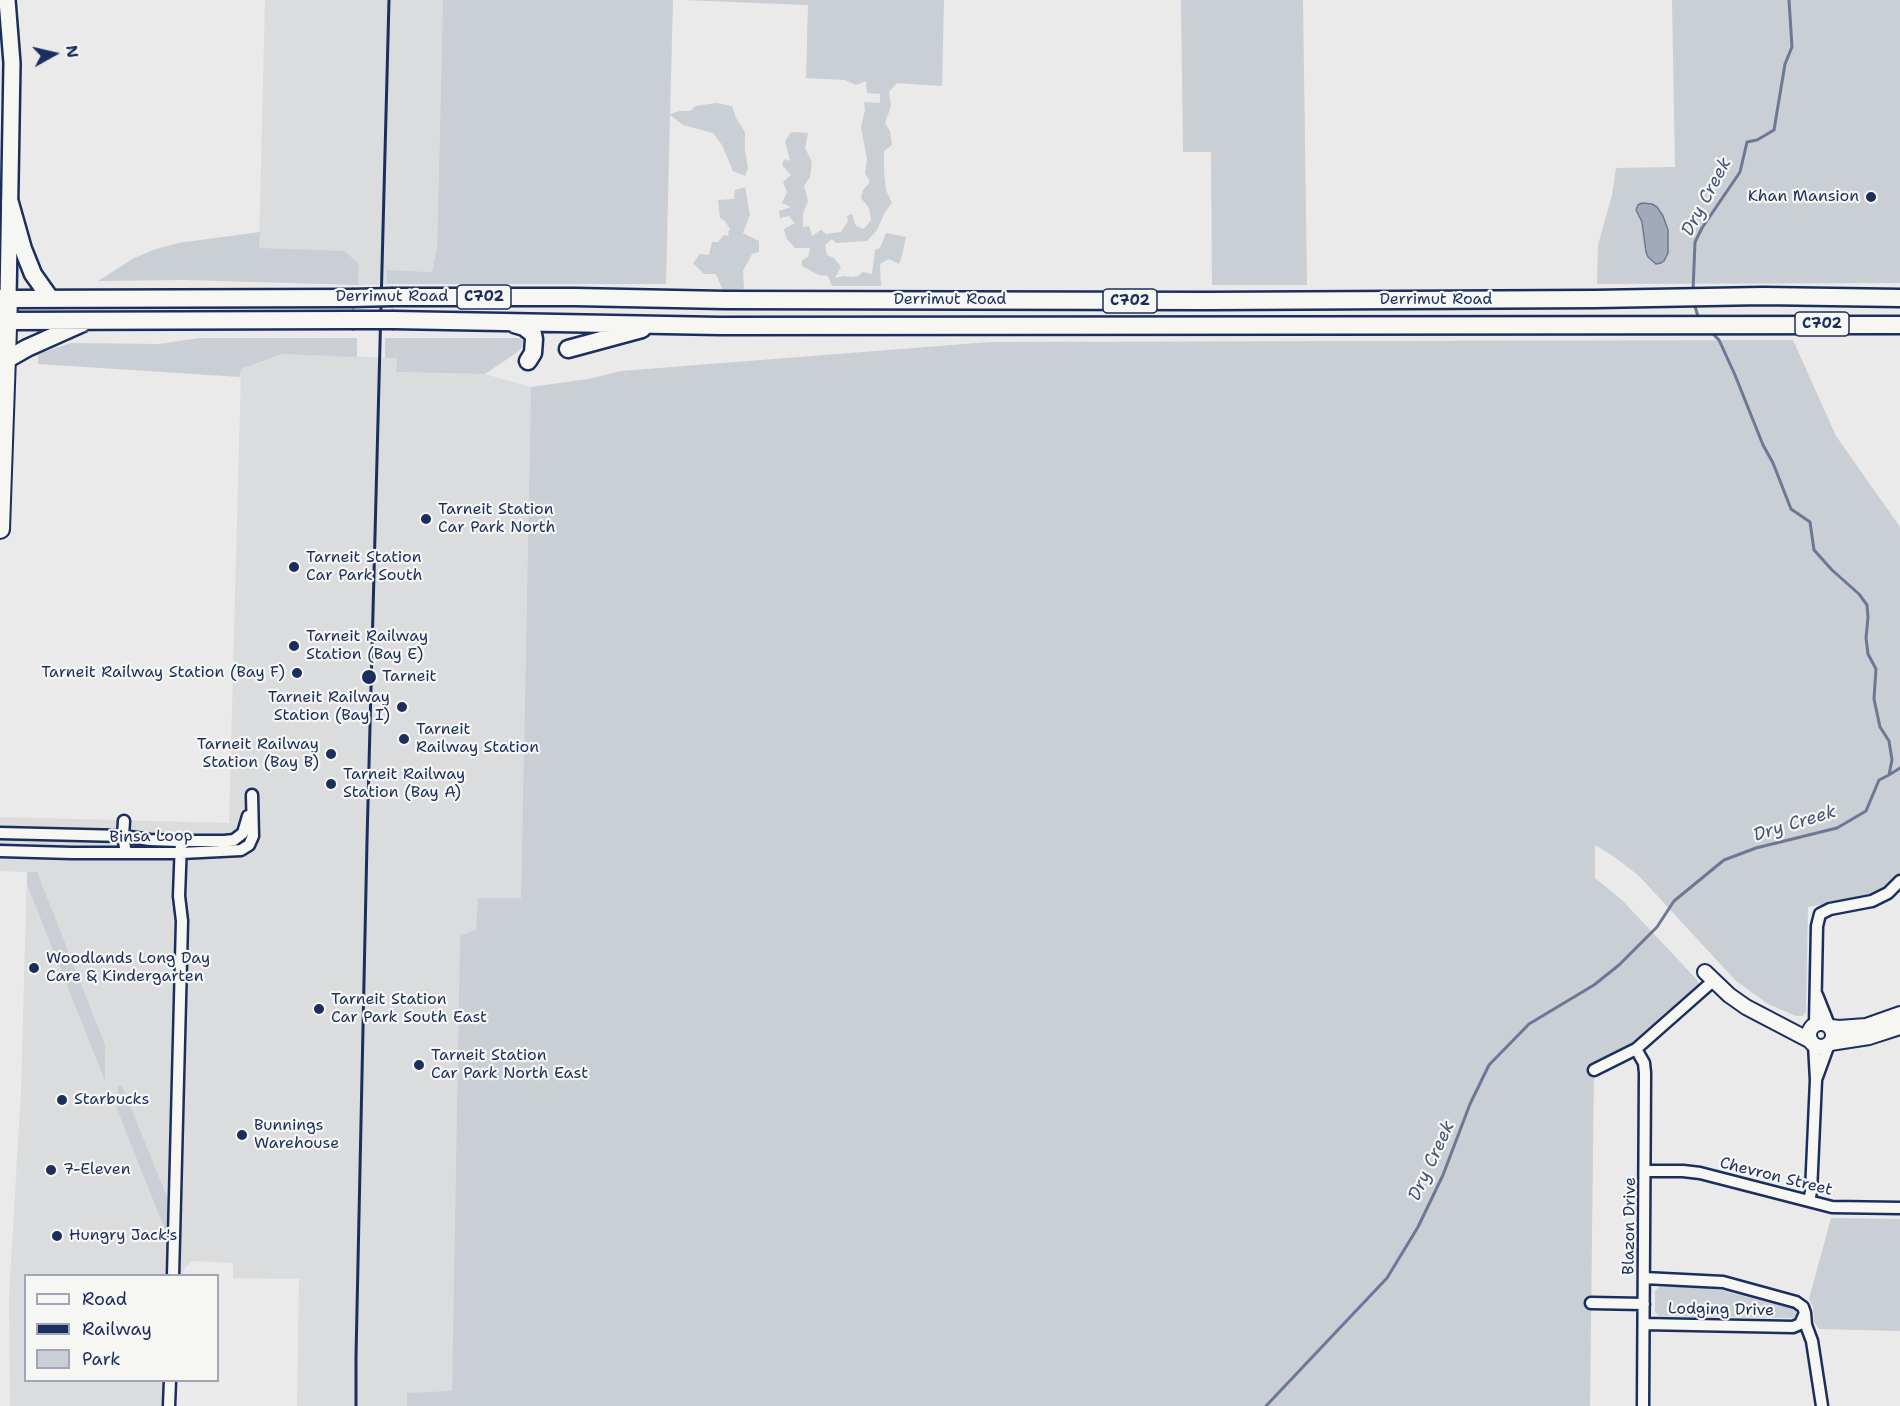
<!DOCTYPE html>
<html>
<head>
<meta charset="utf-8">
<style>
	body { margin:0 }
	#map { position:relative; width:1900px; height:1406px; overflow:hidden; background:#e9eae9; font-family:"Shantell Sans",sans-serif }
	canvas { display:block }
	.legend { position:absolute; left:24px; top:1274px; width:195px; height:108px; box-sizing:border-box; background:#f6f6f2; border:2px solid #9ea6b7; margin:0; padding:8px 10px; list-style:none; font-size:18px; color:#1b2f5e }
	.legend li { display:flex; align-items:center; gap:12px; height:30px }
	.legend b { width:30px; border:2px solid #9ea6b7 }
	.north { position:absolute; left:24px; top:24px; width:60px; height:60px; -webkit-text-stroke:4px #f6f6f2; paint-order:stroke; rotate:82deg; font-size:16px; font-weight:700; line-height:24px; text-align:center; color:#1b2f5e }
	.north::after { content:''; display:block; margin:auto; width:21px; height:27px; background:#1b2f5e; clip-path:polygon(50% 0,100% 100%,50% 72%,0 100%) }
</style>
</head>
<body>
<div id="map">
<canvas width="1900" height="1406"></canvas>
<ul class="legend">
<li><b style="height:8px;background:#f6f6f2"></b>Road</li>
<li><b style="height:8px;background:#1b2f5e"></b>Railway</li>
<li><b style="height:16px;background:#caced5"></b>Park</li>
</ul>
<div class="north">N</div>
</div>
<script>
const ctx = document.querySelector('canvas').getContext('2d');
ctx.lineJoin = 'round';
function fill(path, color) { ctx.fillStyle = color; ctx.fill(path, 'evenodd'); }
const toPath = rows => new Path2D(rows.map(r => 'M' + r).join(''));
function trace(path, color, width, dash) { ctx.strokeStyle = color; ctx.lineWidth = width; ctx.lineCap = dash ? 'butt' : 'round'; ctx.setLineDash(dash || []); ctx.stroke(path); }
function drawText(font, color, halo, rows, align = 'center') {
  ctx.font = font + ' "Shantell Sans",sans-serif'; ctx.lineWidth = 4.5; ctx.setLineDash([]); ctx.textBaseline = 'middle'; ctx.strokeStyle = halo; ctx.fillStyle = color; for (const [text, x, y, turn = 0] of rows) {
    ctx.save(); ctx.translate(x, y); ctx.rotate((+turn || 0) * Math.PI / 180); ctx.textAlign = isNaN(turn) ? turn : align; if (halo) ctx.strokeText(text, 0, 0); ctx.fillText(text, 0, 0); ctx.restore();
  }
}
fill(toPath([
	[265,0,443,0,437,246,432,272,388,270,387,284,358,285,359,264,259,248],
	[282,354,397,358,396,372,485,374,531,387,521,898,476,929,460,936,452,1406,297,1406,299,1279,233,1278,233,1263,192,1261,184,1269,183,1275,26,1276,26,1380,177,1381,176,1406,10,1406,9,1296,21,1091,27,872,0,871,0,817,229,823,241,369]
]), '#dadcde');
fill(toPath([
	[443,0,673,0,670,114,680,111,690,111,696,106,716,103,732,106,736,118,745,132,745,150,748,168,745,176,733,171,722,145,713,133,683,125,670,115,666,284,387,284,387,270,432,272,437,246],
	[683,0,944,0,942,86,897,83,889,92,891,106,885,123,890,131,892,145,884,151,884,172,886,190,892,203,885,212,877,230,867,241,836,243,832,239,825,245,827,255,834,258,841,267,835,278,844,276,852,277,858,276,863,272,872,274,875,250,880,248,886,233,906,237,902,256,899,264,889,259,880,264,881,286,832,286,828,276,819,275,802,266,802,260,808,257,810,248,795,248,786,238,784,229,795,223,789,216,780,218,779,211,791,207,782,203,787,192,783,182,791,175,782,165,784,159,790,161,785,142,790,133,796,132,808,133,805,148,812,162,810,177,804,186,808,201,803,214,803,227,809,226,812,236,821,230,826,234,841,232,848,221,847,216,852,214,856,226,864,229,871,220,869,208,861,198,863,190,870,182,865,173,867,159,861,127,865,110,864,102,880,103,880,94,867,93,866,81,856,85,845,80,806,78,808,5],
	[1181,0,1303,0,1307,285,1212,285,1211,152,1183,152],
	[1672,0,1900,0,1900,283,1597,284,1598,245,1612,195,1616,168,1675,167],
	[745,187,750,215,743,233,759,241,759,252,752,254,743,271,744,289,723,291,716,274,704,274,693,263,700,254,709,255,712,242,718,242,724,235,729,236,728,232,730,229,725,221,720,218,718,200,734,199,735,190],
	[260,232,259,248,344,251,359,264,358,285,185,280,98,281,134,258,156,249,178,243],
	[200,338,357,338,357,357,282,354,241,369,240,377,38,364,38,354,71,343,158,344],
	[385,338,519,338,523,341,522,347,516,353,485,374,396,372,397,358,385,358],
	[1793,340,1836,436,1900,527,1900,875,1894,882,1881,892,1873,895,1808,907,1806,1012,1802,1016,1796,1016,1768,1004,1736,981,1639,876,1613,856,1595,845,1595,878,1622,900,1699,982,1698,988,1653,1030,1630,1047,1594,1065,1590,1406,407,1406,407,1393,452,1391,460,936,476,929,478,898,521,898,531,387,588,379,621,371,990,342],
	[27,872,37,872,105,1045,105,1081,27,884],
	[118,1086,122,1086,169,1202,168,1237,117,1109],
	[1831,1218,1900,1219,1900,1331,1819,1329,1814,1322,1813,1307,1809,1299],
	[1659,1287,1697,1287,1721,1290,1795,1309,1797,1312,1796,1316,1793,1318,1659,1316,1655,1312,1655,1291]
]), '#caced5');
const water = toPath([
	[1642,203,1652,204,1657,207,1663,216,1668,230,1668,253,1664,261,1661,263,1656,264,1648,257,1646,252,1642,222,1636,210,1638,205,1642,203]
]);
fill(water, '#a2aaba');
trace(water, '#6c7995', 1.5);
trace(toPath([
	[1693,291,1695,242,1702,228,1740,172,1747,142,1757,140,1774,130,1785,64,1792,47,1789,0],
	[1694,303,1699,320],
	[1889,775,1900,768],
	[1266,1406,1387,1278,1418,1227,1443,1175,1470,1104,1489,1065,1529,1024,1594,985,1619,965,1657,927,1674,901,1724,860,1756,848,1837,828,1866,811,1879,780,1889,775,1892,760,1889,741,1880,727,1874,699,1876,669,1868,654,1866,638,1868,617,1867,605,1859,594,1832,570,1814,550,1810,522,1791,509,1773,463,1763,445,1735,375,1719,340,1710,331]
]), '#6c7995', 3);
const minor = toPath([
	[124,821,123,836,126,853],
	[0,833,123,836,150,840,178,841,224,841,234,840,243,833,248,816],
	[0,851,72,853,181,853,241,850,249,845,253,836,252,795],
	[1817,995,1829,1025],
	[1815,1024,1817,926,1820,914,1830,909,1872,901,1888,893,1900,881],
	[1636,1049,1644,1063,1645,1073,1643,1406],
	[1594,1070,1636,1049,1713,981],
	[1817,1077,1829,1044],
	[1645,1171,1683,1171,1700,1173,1832,1207,1900,1208],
	[1809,1200,1811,1192,1816,1080,1814,1044],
	[173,1276,182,921,179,896,181,841],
	[1591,1303,1644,1304],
	[1805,1313,1806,1325,1812,1341,1822,1406],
	[1644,1324,1793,1327,1800,1324,1805,1313,1803,1307,1796,1302,1723,1282,1644,1278],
	[169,1406,170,1380]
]);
const tertiary = toPath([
	[1705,972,1729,995,1746,1007,1811,1041],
	'1809 1035a12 12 0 1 1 24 0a12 12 0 1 1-24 0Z',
	[1831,1027,1839,1028,1866,1026,1900,1014],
	[1830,1043,1869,1037,1900,1027]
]);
const secondary = toPath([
	[7,0,12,63,8,299]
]);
const primary = toPath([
	[10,203,23,249,33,274,50,298],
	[393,297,575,297,725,300,1208,301,1596,299,1763,296,1900,298],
	[8,299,352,298],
	[394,320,720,326,1900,325],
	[7,321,352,320],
	[514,324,524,327,533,334,534,339,533,353,528,361],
	[568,349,642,329],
	[6,360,27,348,83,323]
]);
const trunk = toPath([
	[0,299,8,299,0,529]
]);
trace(minor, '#1b2f5e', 15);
trace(tertiary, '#1b2f5e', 18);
trace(secondary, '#1b2f5e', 20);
trace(primary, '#1b2f5e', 21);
trace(trunk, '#1b2f5e', 22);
trace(minor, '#f6f6f2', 10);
trace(tertiary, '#f6f6f2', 14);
trace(secondary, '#f6f6f2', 15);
trace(primary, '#f6f6f2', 16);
trace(trunk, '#f6f6f2', 18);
trace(toPath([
	[356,1406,356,1356,367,841,389,0]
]), '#1b2f5e', 3);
const primaryBridge = toPath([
	[352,298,393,297],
	[352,320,394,320]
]);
trace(primaryBridge, '#1b2f5e', 21, []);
trace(primaryBridge, '#f6f6f2', 16);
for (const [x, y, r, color] of [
	[1871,197,6,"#1b2f5e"],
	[426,519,6,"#1b2f5e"],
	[294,567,6,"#1b2f5e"],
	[294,646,6,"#1b2f5e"],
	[297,673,6,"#1b2f5e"],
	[369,677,8,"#1b2f5e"],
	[402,707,6,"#1b2f5e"],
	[404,739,6,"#1b2f5e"],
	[331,754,6,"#1b2f5e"],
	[331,784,6,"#1b2f5e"],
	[34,968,6,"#1b2f5e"],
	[319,1009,6,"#1b2f5e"],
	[419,1065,6,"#1b2f5e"],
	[62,1100,6,"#1b2f5e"],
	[242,1135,6,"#1b2f5e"],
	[51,1170,6,"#1b2f5e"],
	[57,1236,6,"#1b2f5e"]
]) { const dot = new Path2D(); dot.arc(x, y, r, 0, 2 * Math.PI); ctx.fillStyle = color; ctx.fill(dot); trace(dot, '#f6f6f2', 2); }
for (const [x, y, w] of [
	[484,297,54],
	[1130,301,54],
	[1822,324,54]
]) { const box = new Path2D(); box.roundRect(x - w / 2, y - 12, w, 24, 4.5); ctx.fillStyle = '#f6f6f2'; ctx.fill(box); trace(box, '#1b2f5e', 1.5); }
drawText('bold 15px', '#1b2f5e', null, [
	["C702",484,297],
	["C702",1130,301],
	["C702",1822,324]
]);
drawText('16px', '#1b2f5e', '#f6f6f2', [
	["Khan Mansion",1859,197,"right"],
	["Tarneit Station",438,510],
	["Car Park North",438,528],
	["Tarneit Station",306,558],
	["Car Park South",306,576],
	["Tarneit Railway",306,637],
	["Station (Bay E)",306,655],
	["Tarneit Railway Station (Bay F)",285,673,"right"],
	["Tarneit",382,677],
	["Tarneit Railway",390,698,"right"],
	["Station (Bay I)",390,716,"right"],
	["Tarneit",416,730],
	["Railway Station",416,748],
	["Tarneit Railway",319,745,"right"],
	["Station (Bay B)",319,763,"right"],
	["Tarneit Railway",343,775],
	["Station (Bay A)",343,793],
	["Woodlands Long Day",46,959],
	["Care & Kindergarten",46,977],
	["Tarneit Station",331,1000],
	["Car Park South East",331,1018],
	["Tarneit Station",431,1056],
	["Car Park North East",431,1074],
	["Starbucks",74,1100],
	["Bunnings",254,1126],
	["Warehouse",254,1144],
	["7-Eleven",63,1170],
	["Hungry Jack's",69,1236]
], 'left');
drawText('16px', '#1b2f5e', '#f6f6f2', [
	["Derrimut Road",392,297],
	["Derrimut Road",950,300],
	["Derrimut Road",1436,300],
	["Binsa Loop",151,837,-1],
	["Chevron Street",1776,1177,14],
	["Blazon Drive",1630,1226,-89],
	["Lodging Drive",1721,1310,1]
]);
drawText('italic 18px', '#44547a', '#f6f6f2', [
	["Dry Creek",1707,197,-62],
	["Dry Creek",1795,824,-17],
	["Dry Creek",1432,1161,-65]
]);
</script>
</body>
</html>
